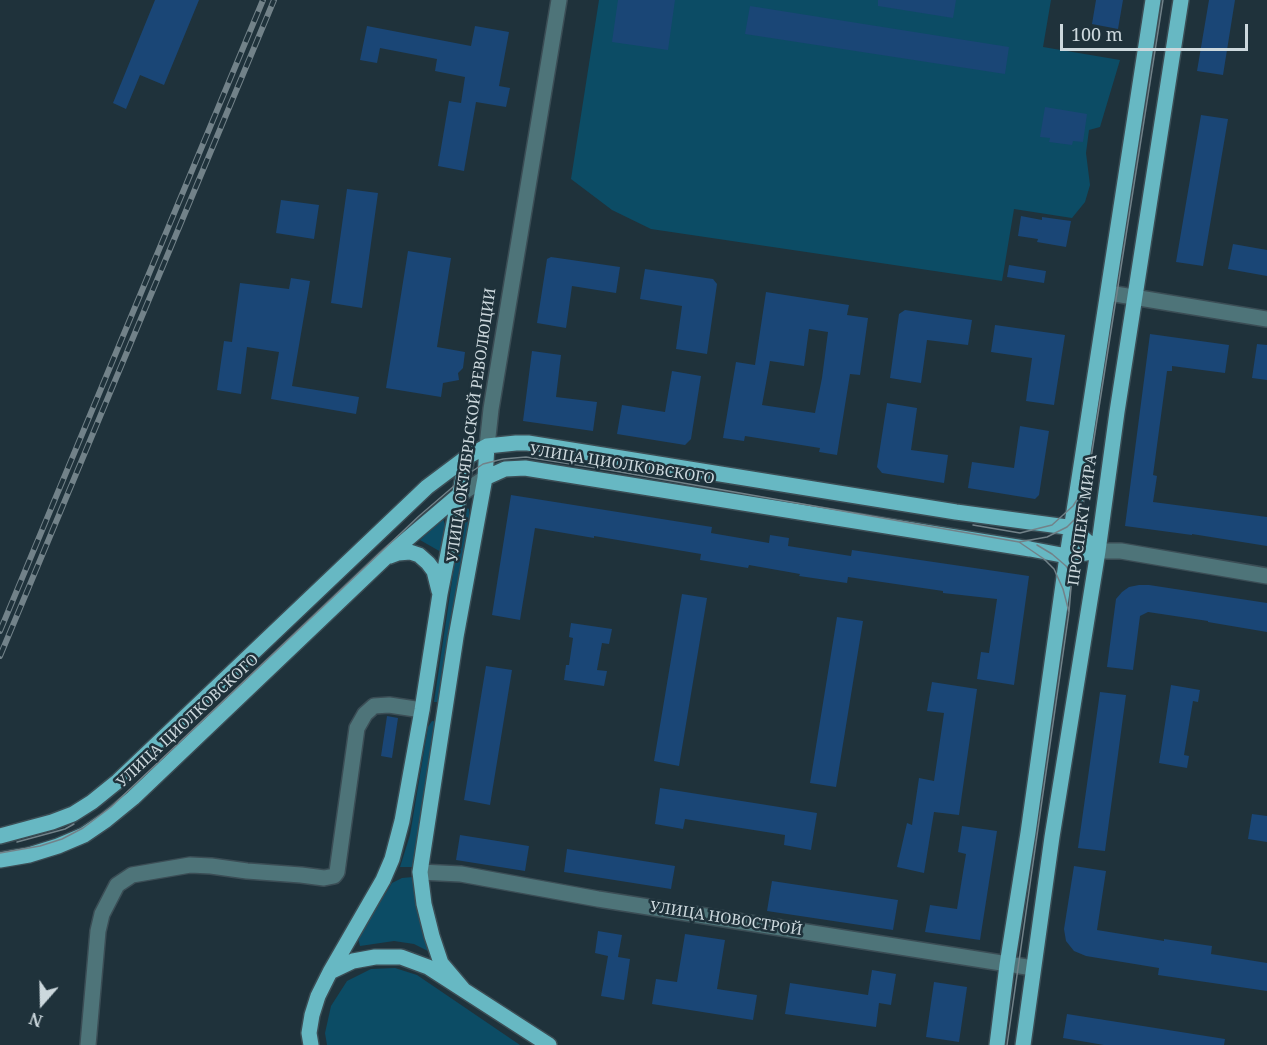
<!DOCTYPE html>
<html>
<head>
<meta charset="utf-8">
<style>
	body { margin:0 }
	#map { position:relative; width:1267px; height:1045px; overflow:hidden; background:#1f323b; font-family:"Noto Serif",serif }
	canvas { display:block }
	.north { position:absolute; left:12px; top:973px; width:60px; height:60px; -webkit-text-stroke:4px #1f323b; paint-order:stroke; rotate:200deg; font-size:16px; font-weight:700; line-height:24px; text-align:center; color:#ccd8dd }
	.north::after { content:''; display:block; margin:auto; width:21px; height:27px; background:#ccd8dd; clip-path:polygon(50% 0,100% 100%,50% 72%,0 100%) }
	.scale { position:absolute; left:1060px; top:24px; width:188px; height:27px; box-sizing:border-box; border:3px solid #ccd8dd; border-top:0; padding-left:8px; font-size:18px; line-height:21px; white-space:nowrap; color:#ccd8dd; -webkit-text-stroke:4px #1f323b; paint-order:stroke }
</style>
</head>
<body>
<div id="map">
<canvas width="1267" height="1045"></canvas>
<div class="north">N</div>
<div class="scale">100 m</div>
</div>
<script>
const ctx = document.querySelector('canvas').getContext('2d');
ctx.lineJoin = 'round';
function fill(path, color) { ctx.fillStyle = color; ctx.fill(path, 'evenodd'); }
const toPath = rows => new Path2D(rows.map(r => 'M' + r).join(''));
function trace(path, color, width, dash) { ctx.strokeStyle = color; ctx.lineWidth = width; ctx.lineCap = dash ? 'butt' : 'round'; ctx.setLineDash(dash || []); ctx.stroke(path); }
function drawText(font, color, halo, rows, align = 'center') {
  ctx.font = font + ' "Noto Serif",serif'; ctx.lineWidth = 5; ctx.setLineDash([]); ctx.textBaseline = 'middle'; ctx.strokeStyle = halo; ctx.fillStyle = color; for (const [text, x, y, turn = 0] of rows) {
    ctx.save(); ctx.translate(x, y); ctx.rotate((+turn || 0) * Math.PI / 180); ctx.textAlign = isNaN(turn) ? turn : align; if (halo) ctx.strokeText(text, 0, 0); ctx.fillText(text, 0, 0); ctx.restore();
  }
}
fill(toPath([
	[599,0,1051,0,1043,47,1120,60,1100,127,1089,130,1086,153,1090,185,1085,202,1072,218,1014,209,1002,281,651,229,612,210,571,179],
	[463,507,469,509,470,524,442,702,434,702],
	[443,519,446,527,441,552,420,540],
	[432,721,438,722,415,867,400,867,410,835,428,727],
	[413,877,430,952,414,944,394,941,360,946,358,938,392,883,402,878],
	[395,968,417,975,520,1045,327,1045,325,1033,331,1006,347,981,371,969]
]), '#0c4c65');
fill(toPath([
	[155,0,199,0,164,85,140,75,126,109,113,103],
	[618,0,675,0,668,50,612,42],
	[878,0,956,0,953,18,878,6],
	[1096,0,1123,0,1118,29,1092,24],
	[1209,0,1235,0,1223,75,1197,71],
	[750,6,1009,47,1005,74,745,34],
	[367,26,471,46,475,26,509,32,499,86,510,88,506,107,476,102,464,171,438,166,449,101,461,103,465,77,435,71,437,59,380,48,377,63,360,60],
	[1045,107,1087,114,1083,142,1073,141,1072,145,1049,142,1050,138,1040,137],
	[1201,115,1228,119,1203,266,1176,262],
	[347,189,378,193,362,308,331,303],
	[281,200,319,205,314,239,276,233],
	[1021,216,1042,220,1042,217,1071,221,1066,247,1037,242,1038,239,1018,236],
	[1233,244,1267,250,1267,276,1228,269],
	[408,251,451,258,437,347,465,352,463,368,458,373,459,380,443,383,441,397,386,388],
	[551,257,620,267,616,293,572,286,566,328,537,323,547,259],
	[1009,265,1046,271,1044,283,1007,277],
	[645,269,713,279,717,284,707,354,676,349,682,306,640,299],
	[291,278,310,281,292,386,359,397,356,414,271,399,279,352,247,347,241,394,217,390,224,341,232,342,240,283,289,289],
	[766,292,849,305,847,315,868,318,860,375,850,374,837,455,819,452,820,448,745,436,744,441,723,438,736,362,755,365],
	[809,329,828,332,822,378,815,413,762,405,770,361,804,366],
	[905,310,972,320,968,345,927,340,921,383,890,378,899,314],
	[995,325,1065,335,1054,405,1026,401,1032,358,991,352],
	[1150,334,1229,345,1225,373,1172,366,1172,371,1167,371,1153,475,1157,476,1153,502,1267,517,1267,546,1192,534,1192,535,1125,526],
	[1257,344,1267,345,1267,380,1252,378],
	[532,351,561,355,556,397,597,402,593,431,523,421],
	[672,371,701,376,691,439,685,445,617,434,622,405,665,412],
	[887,403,917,408,911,450,948,455,944,483,882,473,877,467],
	[1020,426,1049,431,1039,495,1035,499,968,488,972,462,1014,468],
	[511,495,712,527,711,533,769,543,770,535,789,538,788,546,851,556,852,550,1029,576,1014,685,977,679,981,652,989,653,997,599,943,593,943,591,848,577,847,583,799,576,800,574,749,565,748,568,700,560,701,554,594,536,594,538,535,528,520,620,492,615],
	[1139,585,1149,585,1267,603,1267,632,1208,622,1208,621,1148,612,1140,616,1133,670,1107,667,1116,599,1122,592,1129,587],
	[682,594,707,598,679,766,654,761],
	[837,617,863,621,836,787,810,783],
	[571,623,612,629,609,644,602,643,597,670,607,671,604,686,564,680,566,665,569,665,573,638,569,637],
	[486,666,512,670,490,805,464,800],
	[932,682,977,689,959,815,934,812,924,873,897,867,907,823,912,825,919,778,934,781,944,713,927,711],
	[1171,685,1200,690,1198,702,1193,701,1184,755,1189,756,1187,768,1159,763],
	[1100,692,1126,695,1105,851,1078,848],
	[387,716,398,718,392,758,381,756],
	[660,788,817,813,811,850,784,845,785,835,685,819,683,829,655,824],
	[1252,814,1267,816,1267,842,1248,839],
	[962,826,997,831,980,940,925,932,930,905,957,909,966,854,958,852],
	[460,835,529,846,525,871,456,860],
	[567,849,675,866,671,889,564,872],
	[1074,866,1106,871,1097,930,1164,941,1164,939,1212,946,1211,954,1267,963,1267,991,1158,975,1159,968,1086,956,1074,951,1066,941,1064,929],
	[772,881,898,900,893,930,767,911],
	[598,931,622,935,618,957,630,959,624,1000,601,996,608,956,595,953],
	[685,934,725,940,717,989,757,995,753,1020,652,1004,656,979,677,982],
	[872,970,896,974,891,1005,879,1003,876,1027,785,1014,790,983,868,995],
	[934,982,967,987,959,1042,926,1037],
	[1067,1014,1225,1039,1224,1045,1104,1045,1063,1038]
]), '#1a4676');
const minor = toPath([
	[1109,293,1267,319],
	[487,446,491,409,559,0],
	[459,495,485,478],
	[1098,551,1121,551,1267,576],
	[420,872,461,874,598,899,1033,968],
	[88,1045,98,931,102,914,117,885,132,875,190,865,211,866,247,871,301,875,324,878,334,876,337,872,357,728,365,714,374,706,389,705,422,710]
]);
const major = toPath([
	[485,478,505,469,525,468,1030,549,1067,556,1098,551],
	[390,556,398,553,410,552,419,555,428,563,434,571,439,591],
	[0,836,52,822,73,814,92,802,118,781,427,487,467,457,487,446,516,443,528,443,956,512,1067,527,1072,528,1098,551],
	[0,860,29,855,58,846,84,835,106,820,133,798,385,558,459,495],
	[330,972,383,880,392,859,402,821,422,710,440,594,467,457],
	[463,989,441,963,432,936,424,904,420,872,456,637,485,478,487,446],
	[311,1045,309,1033,312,1015,318,996,330,972,353,961,375,957,401,957,428,967,549,1045],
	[997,1045,1007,965,1028,833,1067,556,1153,0],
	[1023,1045,1052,837,1098,551,1117,412,1181,0]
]);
trace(minor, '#3b4d55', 18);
trace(major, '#3b4d55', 18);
trace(minor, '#4e7479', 15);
trace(major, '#67b8c3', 15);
trace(toPath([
	[973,525,1020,533,1052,525,1073,506,1087,484],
	[1019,542,1047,537,1067,527,1082,512],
	[1037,545,1052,554,1066,566,1072,575,1073,579],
	[17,842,65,829,74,824],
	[0,853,40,846,62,839,83,828,111,807,419,516,468,474,483,464,503,459,526,457,609,470,1019,542,1044,559,1054,569,1063,589,1069,612],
	[1007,1045,1069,612,1072,575,1081,514,1087,484,1163,0]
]), '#728289', 1.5);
const rail = toPath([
	[0,631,263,0],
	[0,656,274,0]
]);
trace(rail, '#728289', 6);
trace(rail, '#1f323b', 4, [11]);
drawText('15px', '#ccd8dd', '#1f323b', [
	["УЛИЦА ОКТЯБРЬСКОЙ РЕВОЛЮЦИИ",472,425,-82],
	["УЛИЦА ЦИОЛКОВСКОГО",622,465,9],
	["ПРОСПЕКТ МИРА",1083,520,-82],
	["УЛИЦА ЦИОЛКОВСКОГО",188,721,-43],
	["УЛИЦА НОВОСТРОЙ",726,919,9]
]);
</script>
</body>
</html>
